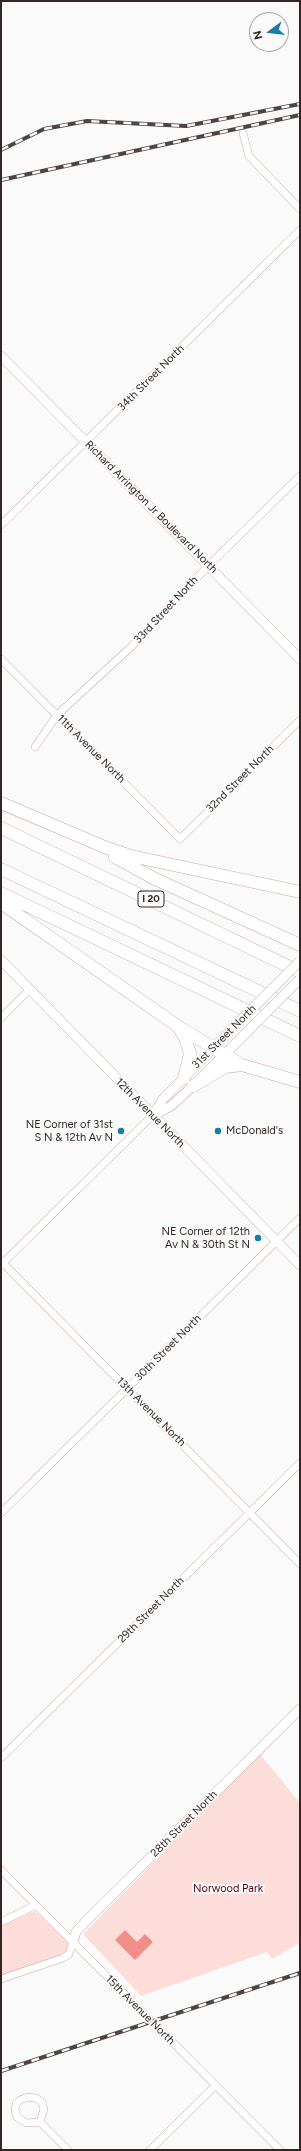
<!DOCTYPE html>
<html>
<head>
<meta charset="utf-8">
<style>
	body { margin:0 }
	#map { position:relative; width:301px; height:2151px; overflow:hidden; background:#fafafa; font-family:Figtree,sans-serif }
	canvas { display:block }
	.frame { position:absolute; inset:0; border:2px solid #342524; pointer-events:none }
	.north { position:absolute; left:249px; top:12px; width:40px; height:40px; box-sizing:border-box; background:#fafafa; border:1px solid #aba5a4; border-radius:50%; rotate:255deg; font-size:11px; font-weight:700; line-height:16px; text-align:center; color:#342524 }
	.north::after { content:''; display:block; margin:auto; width:14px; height:18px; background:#177da8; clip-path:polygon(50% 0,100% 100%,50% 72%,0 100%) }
</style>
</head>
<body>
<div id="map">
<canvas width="301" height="2151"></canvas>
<div class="frame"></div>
<div class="north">N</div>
</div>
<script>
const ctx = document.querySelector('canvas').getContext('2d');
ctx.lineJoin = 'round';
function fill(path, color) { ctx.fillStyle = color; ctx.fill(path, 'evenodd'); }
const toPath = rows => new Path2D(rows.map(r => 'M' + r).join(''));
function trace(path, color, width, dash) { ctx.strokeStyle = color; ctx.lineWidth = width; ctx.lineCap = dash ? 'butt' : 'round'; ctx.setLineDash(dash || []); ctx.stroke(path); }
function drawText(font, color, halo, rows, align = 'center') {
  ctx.font = font + ' Figtree,sans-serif'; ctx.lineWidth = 4; ctx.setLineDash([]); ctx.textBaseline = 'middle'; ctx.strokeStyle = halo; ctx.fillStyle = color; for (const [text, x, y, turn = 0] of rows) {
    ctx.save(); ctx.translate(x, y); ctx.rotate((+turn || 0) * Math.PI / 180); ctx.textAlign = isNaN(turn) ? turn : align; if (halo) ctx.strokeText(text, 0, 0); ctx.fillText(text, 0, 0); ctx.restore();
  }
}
fill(toPath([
	[260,1754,300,1803,300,1943,272,1959,267,1952,141,1996,83,1934],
	[35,1911,68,1943,69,1954,1,1979,1,1925]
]), '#fcddda');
fill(toPath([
	[125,1930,137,1942,145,1934,153,1942,135,1960,115,1940]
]), '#f18e8a');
const street = toPath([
	[243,133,249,156,300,209],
	[1,525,300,230],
	[1,659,180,839,300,720],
	[35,747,57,715,132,646,209,565,300,476],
	[1,1018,30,989],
	[1,1261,300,1564],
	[1,1265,152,1116],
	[1,1513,300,1218],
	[1,1758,300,1463],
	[1,1870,280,2150],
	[1,1922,36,1905],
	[1,1979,63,1958,69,1954,73,1942],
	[28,2097,36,2098,42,2102,44,2109,40,2122,26,2123,17,2117,15,2110,16,2104,20,2100,28,2097],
	[40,2122,68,2150],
	[150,2150,215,2086]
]);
const secondary = toPath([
	[1,356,300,659],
	[1,960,300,1265],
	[153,1115,163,1099,242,1019],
	[152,1116,171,1106,193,1086,253,1026],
	[73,1942,76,1932,86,1921,300,1709]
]);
const highway = toPath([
	[1,803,107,848,131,856,300,892],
	[1,828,300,972],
	[115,857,153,878,300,945],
	[1,869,300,1011],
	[1,893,300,1036],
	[1,903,179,1027,225,1055,242,1065,300,1082],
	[179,1028,186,1040,190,1054,184,1078],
	[193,1086,225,1067,242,1065]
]);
trace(street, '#cda6a3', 8);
trace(secondary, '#cda6a3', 10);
trace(highway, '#cda6a3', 13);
trace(street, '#fff', 7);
trace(secondary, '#fff', 9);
trace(highway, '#fff', 12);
const rail = toPath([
	[1,150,44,129,87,121,186,126,300,104],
	[1,180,300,115],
	[1,2071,300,1973]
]);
trace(rail, '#504443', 4);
trace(rail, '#fafafa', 2.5, [8]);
const secondaryBridge = toPath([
	[242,1019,300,961],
	[253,1026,300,979]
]);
trace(secondaryBridge, '#cda6a3', 10, []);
trace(secondaryBridge, '#fff', 9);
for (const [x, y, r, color] of [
	[121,1131,4,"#177da8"],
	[218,1131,4,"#177da8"],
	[258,1238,4,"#177da8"]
]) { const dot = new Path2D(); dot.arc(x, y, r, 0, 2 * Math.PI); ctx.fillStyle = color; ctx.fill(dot); trace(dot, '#fafafa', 1.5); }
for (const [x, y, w] of [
	[151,899,26]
]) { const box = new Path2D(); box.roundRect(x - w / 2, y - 8, w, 16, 3); ctx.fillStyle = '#fafafa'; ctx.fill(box); trace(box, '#342524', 1); }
drawText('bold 10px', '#342524', null, [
	["I 20",151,899]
]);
drawText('11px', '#342524', '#fafafa', [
	["34th Street North",151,378,-45],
	["Richard Arrington Jr Boulevard North",151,507,45],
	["33rd Street North",166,610,-47],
	["11th Avenue North",91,749,45],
	["32nd Street North",240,779,-45],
	["31st Street North",224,1037,-45],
	["12th Avenue North",150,1113,45],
	["30th Street North",168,1348,-45],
	["13th Avenue North",151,1412,45],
	["29th Street North",151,1610,-45],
	["28th Street North",184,1824,-45],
	["15th Avenue North",140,2010,45]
]);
drawText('11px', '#342524', '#fafafa', [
	["NE Corner of 31st",113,1125],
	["S N & 12th Av N",113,1138],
	["McDonald's",226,1131,"left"],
	["NE Corner of 12th",250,1232],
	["Av N & 30th St N",250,1245]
], 'right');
drawText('11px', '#5d000e', '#fafafa', [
	["Norwood Park",228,1889]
]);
</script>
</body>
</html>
